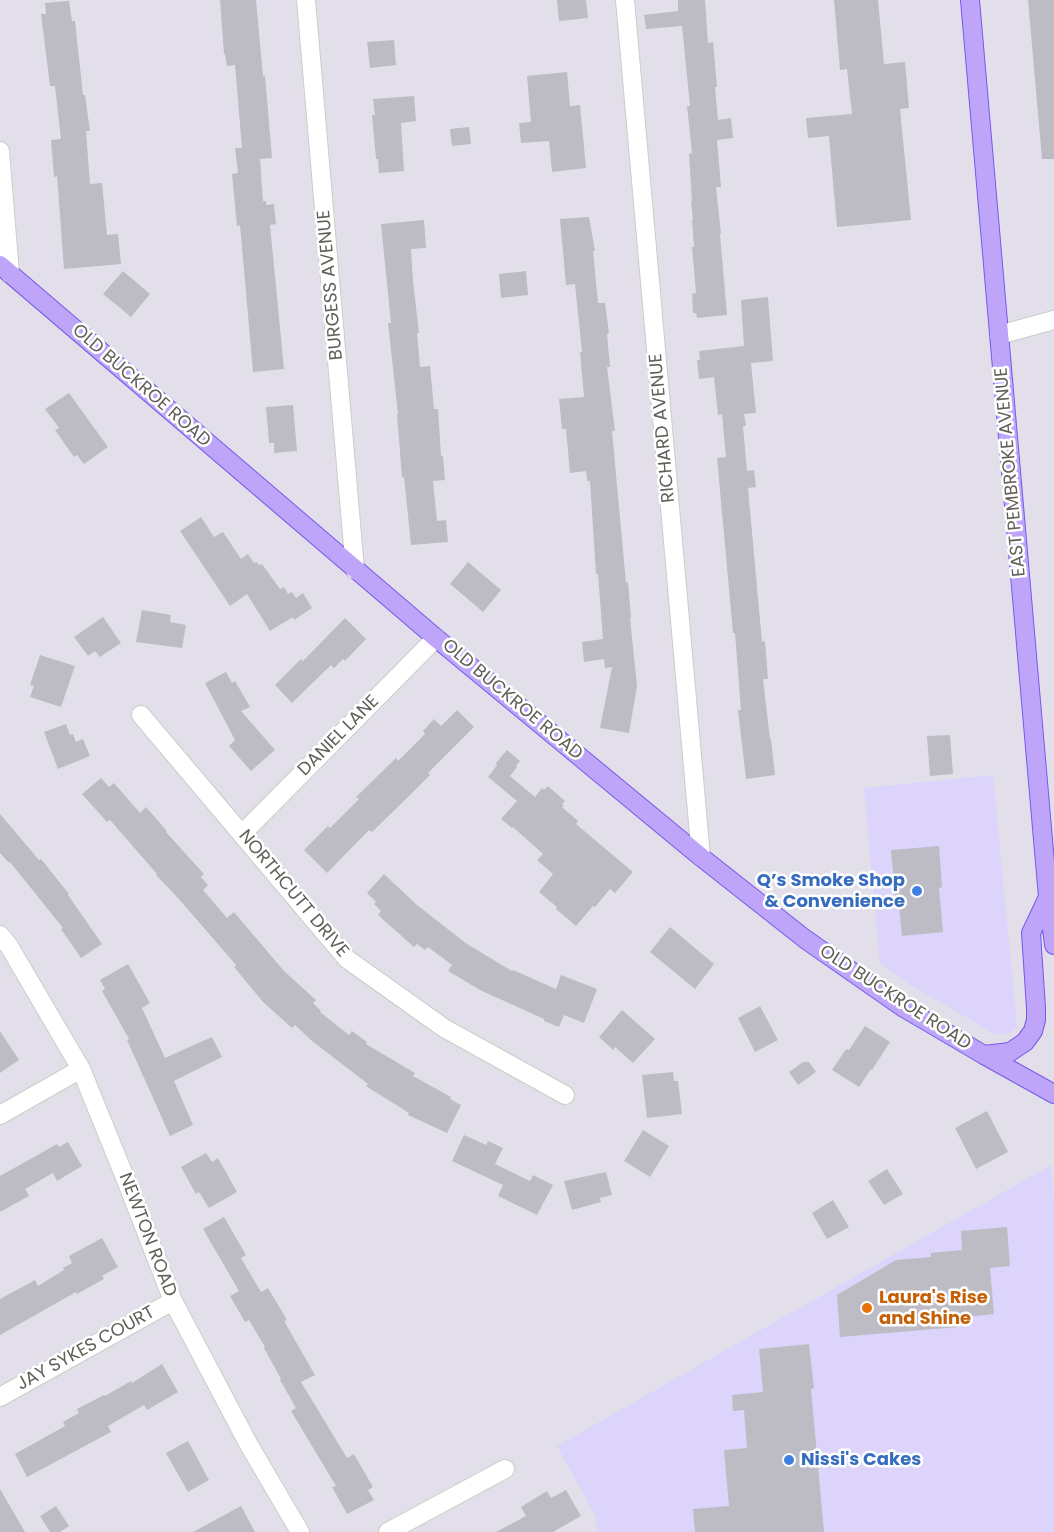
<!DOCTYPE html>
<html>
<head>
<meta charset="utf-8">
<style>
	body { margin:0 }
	canvas { display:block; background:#e2dfeb }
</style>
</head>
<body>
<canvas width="1054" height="1532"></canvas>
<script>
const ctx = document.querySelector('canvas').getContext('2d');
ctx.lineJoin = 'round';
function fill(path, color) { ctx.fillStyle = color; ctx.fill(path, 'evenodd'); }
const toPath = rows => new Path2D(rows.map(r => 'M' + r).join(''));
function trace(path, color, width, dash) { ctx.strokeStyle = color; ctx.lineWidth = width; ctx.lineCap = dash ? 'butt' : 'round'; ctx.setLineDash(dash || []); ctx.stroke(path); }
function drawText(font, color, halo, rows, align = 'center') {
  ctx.font = font + ' Poppins,sans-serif'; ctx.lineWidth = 5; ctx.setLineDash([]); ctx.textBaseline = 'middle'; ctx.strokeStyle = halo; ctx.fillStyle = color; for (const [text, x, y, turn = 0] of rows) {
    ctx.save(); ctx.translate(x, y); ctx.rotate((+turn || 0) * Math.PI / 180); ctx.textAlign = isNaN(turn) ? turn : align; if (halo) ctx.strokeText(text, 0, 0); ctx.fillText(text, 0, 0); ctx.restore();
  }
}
fill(toPath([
	[993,775,1017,1027,1010,1033,995,1034,907,983,880,963,864,788],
	[1051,1165,1054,1199,1054,1532,597,1532,596,1517,557,1446]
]), '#dcd4fb');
fill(toPath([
	[220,0,256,0,263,76,265,76,272,158,260,159,263,201,266,201,266,205,274,204,276,224,270,225,284,369,253,372,240,225,237,226,232,174,238,173,235,148,242,148,235,65,227,66,225,54,224,54],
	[557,0,586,0,588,18,559,21],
	[678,0,705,0,708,43,713,42,717,87,715,87,718,120,731,118,733,138,717,140,721,187,716,187,721,234,720,234,727,315,697,318,696,313,693,313,692,294,696,293,692,247,694,247,692,220,693,220,691,201,692,201,689,154,692,153,687,106,690,106,682,26,646,29,644,15,678,11],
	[834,0,878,0,884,64,905,62,909,108,900,109,911,220,837,227,829,136,808,138,806,118,852,114,847,69,840,70],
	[1028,0,1054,0,1054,159,1042,159],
	[69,1,72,21,75,21,83,95,85,95,90,131,86,131,90,184,102,183,107,235,118,234,121,264,64,269,57,176,54,177,51,140,61,139,55,86,50,86,41,14,46,14,45,3],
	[394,40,396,65,370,68,367,42],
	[567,72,570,106,580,105,586,168,552,172,549,141,521,143,519,123,531,122,527,76],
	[414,96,416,121,401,123,404,171,379,173,378,159,376,159,372,115,375,115,373,99],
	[469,127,471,144,452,146,450,129],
	[589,217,595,251,593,251,598,303,605,303,609,333,607,334,610,367,607,367,615,431,612,431,626,583,628,582,631,618,630,618,637,686,629,733,600,728,612,667,605,668,604,659,584,662,582,642,603,639,598,574,596,574,590,481,587,481,586,471,570,473,566,429,562,429,559,399,584,397,580,352,582,352,575,284,566,285,560,219],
	[424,220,426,248,411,249,413,281,419,333,417,333,420,367,430,366,434,409,438,409,441,456,443,456,445,480,433,481,437,521,446,520,448,542,411,545,404,477,402,478,397,414,398,414,388,323,391,323,381,224],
	[123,271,150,294,131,317,103,294],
	[526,271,528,295,501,298,499,274],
	[768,297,773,361,751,363,756,413,744,414,746,426,743,426,747,471,754,470,756,487,748,488,762,642,765,641,768,679,763,679,770,739,771,739,775,775,746,779,738,710,741,710,735,633,733,633,717,458,726,457,722,414,718,415,714,377,699,379,697,360,700,360,699,351,744,346,741,300],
	[69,393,108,447,84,464,77,455,74,457,55,430,59,428,45,409],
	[293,405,297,451,274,453,274,443,269,443,266,407],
	[201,517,214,537,223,532,241,559,248,554,254,563,257,562,259,565,262,564,280,589,284,587,288,594,292,592,296,598,303,593,312,608,294,620,293,617,270,631,247,594,230,606,180,531],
	[468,562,501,590,483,612,450,584],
	[142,610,171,615,170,622,186,625,182,648,136,642],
	[103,617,121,643,100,657,95,651,88,656,74,637],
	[345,618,366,639,345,661,343,659,334,668,331,665,292,703,275,685,301,659,303,661],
	[40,655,75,666,61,707,30,697,34,686,30,685],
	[226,672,232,683,235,681,250,707,241,711,275,750,251,771,229,746,235,740,205,683],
	[457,710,474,727,428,773,430,775,406,799,372,832,369,830,327,873,304,850,328,826,330,828,359,799,356,797,396,758,398,761,425,734,423,731,434,719,441,726],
	[66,724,70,735,73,734,76,742,83,739,90,756,58,769,44,732],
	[950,735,953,774,930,776,927,736],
	[507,750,520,761,516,766,517,767,510,776,535,797,542,788,544,790,548,786,565,801,562,804,564,806,562,807,578,821,576,824,633,872,615,893,610,889,595,907,593,906,576,926,556,909,557,907,539,892,553,874,537,860,543,854,513,827,512,828,501,819,517,801,488,777,497,765,496,763],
	[101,778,109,787,114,783,140,813,146,807,167,831,166,832,204,874,201,877,208,885,203,890,227,918,234,912,284,971,316,1000,313,1003,321,1011,320,1012,349,1035,352,1031,367,1042,366,1044,415,1073,413,1076,451,1097,450,1099,461,1105,447,1133,408,1115,409,1113,366,1086,368,1084,312,1041,295,1025,292,1028,263,1002,234,967,236,965,178,898,156,875,157,874,110,820,107,822,82,794],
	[0,814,39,860,41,859,69,894,68,895,102,944,81,958,61,929,63,928,10,862,9,863,0,853],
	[939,846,942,887,939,888,943,932,902,936,898,895,895,895,891,850],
	[384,874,417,905,467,944,512,971,513,970,556,989,561,975,597,989,584,1023,564,1015,559,1027,544,1021,544,1019,480,990,448,971,452,965,428,947,425,950,417,944,414,947,378,915,381,911,374,904,376,902,367,893],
	[670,927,714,964,695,989,650,952],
	[128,964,150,1003,142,1008,165,1058,212,1037,222,1057,174,1081,193,1125,170,1136,127,1040,129,1039,102,991,105,989,100,980],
	[760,1006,778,1040,755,1052,738,1018],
	[622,1010,655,1039,633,1063,615,1047,613,1050,599,1037],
	[865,1026,890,1042,872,1070,871,1069,859,1087,832,1070,846,1049,849,1050],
	[0,1031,19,1060,0,1073],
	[803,1062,809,1062,816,1072,798,1085,789,1072],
	[673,1072,674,1081,678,1081,682,1114,647,1118,642,1075],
	[987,1111,1008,1152,976,1169,955,1128],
	[643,1130,669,1146,650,1177,624,1161],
	[464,1135,486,1145,488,1141,503,1148,495,1164,530,1181,533,1175,553,1185,537,1215,498,1196,503,1185,452,1161],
	[68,1142,82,1166,57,1181,53,1173,25,1189,29,1196,0,1212,0,1176,57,1144,59,1147],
	[206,1153,212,1162,218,1158,237,1192,209,1208,199,1192,196,1194,181,1167],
	[887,1169,903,1194,884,1205,868,1181],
	[606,1172,612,1195,600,1198,601,1202,572,1210,564,1181],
	[833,1200,849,1227,827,1239,812,1213],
	[224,1217,246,1255,241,1258,261,1292,268,1288,287,1320,284,1321,315,1375,301,1382,347,1458,354,1454,373,1487,368,1490,374,1500,347,1514,332,1487,336,1486,291,1411,296,1408,280,1380,281,1379,264,1348,265,1347,249,1320,245,1322,230,1296,239,1291,203,1229],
	[1007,1227,1010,1266,990,1268,994,1314,957,1318,958,1327,840,1337,837,1295,896,1260,931,1257,931,1253,962,1250,961,1231],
	[102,1238,118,1267,102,1276,104,1279,77,1294,76,1292,0,1335,0,1299,35,1280,38,1286,64,1270,63,1268,72,1263,69,1256],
	[809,1344,814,1388,811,1389,824,1532,695,1532,693,1509,729,1506,724,1450,747,1448,744,1410,733,1411,732,1395,763,1392,759,1349],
	[162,1364,178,1392,147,1410,144,1405,108,1426,111,1432,27,1477,15,1454,65,1426,63,1422,79,1413,77,1409,104,1395,105,1396,131,1381,132,1383],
	[188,1441,209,1480,188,1492,166,1453],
	[0,1489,25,1532,0,1532],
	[566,1490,581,1516,553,1532,496,1532,526,1516,521,1507,547,1491,551,1498],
	[56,1506,69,1526,60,1532,50,1532,40,1516],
	[241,1506,255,1532,193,1532]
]), '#bdbcc5');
const minor = toPath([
	[306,0,355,570],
	[625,0,701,857],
	[0,151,10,274],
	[999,335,1054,320],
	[141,715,347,959,444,1028,565,1095],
	[242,834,436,638],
	[0,935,9,946,81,1069,126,1180,173,1301,249,1445,300,1532],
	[0,1115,81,1069],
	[0,1397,173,1301],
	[388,1532,505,1469]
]);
const major = toPath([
	[970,0,1048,897,1054,945],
	[0,265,436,638,701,857,805,939,904,1008,984,1055,1054,1094],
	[984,1055,1010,1052,1025,1042,1033,1031,1036,1020,1036,1008,1031,933,1048,897]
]);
trace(minor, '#cccdc6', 20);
trace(major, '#735ae9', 20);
trace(minor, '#fff', 18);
trace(major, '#bea5fa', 18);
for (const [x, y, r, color] of [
	[917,891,6,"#3f7fe0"],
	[867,1308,6,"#e8710a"],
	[789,1460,6,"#3f7fe0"]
]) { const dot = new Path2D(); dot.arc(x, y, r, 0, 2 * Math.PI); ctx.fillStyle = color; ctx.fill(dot); trace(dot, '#fff', 2); }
drawText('18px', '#606058', '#fff', [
	["BURGESS AVENUE",331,285,-95],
	["OLD BUCKROE ROAD",141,386,41],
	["RICHARD AVENUE",663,428,-95],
	["EAST PEMBROKE AVENUE",1011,472,-95],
	["OLD BUCKROE ROAD",512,700,40],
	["DANIEL LANE",339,736,-45],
	["NORTHCUTT DRIVE",293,894,50],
	["OLD BUCKROE ROAD",895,998,33],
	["NEWTON ROAD",147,1235,69],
	["JAY SYKES COURT",86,1349,-29]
]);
drawText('bold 18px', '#366cbe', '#fff', [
	["Q’s Smoke Shop",905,881],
	["& Convenience",905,902],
	["Nissi's Cakes",801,1460,"left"]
], 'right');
drawText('bold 18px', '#c56008', '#fff', [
	["Laura's Rise",879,1298],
	["and Shine",879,1319]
], 'left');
</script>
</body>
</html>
